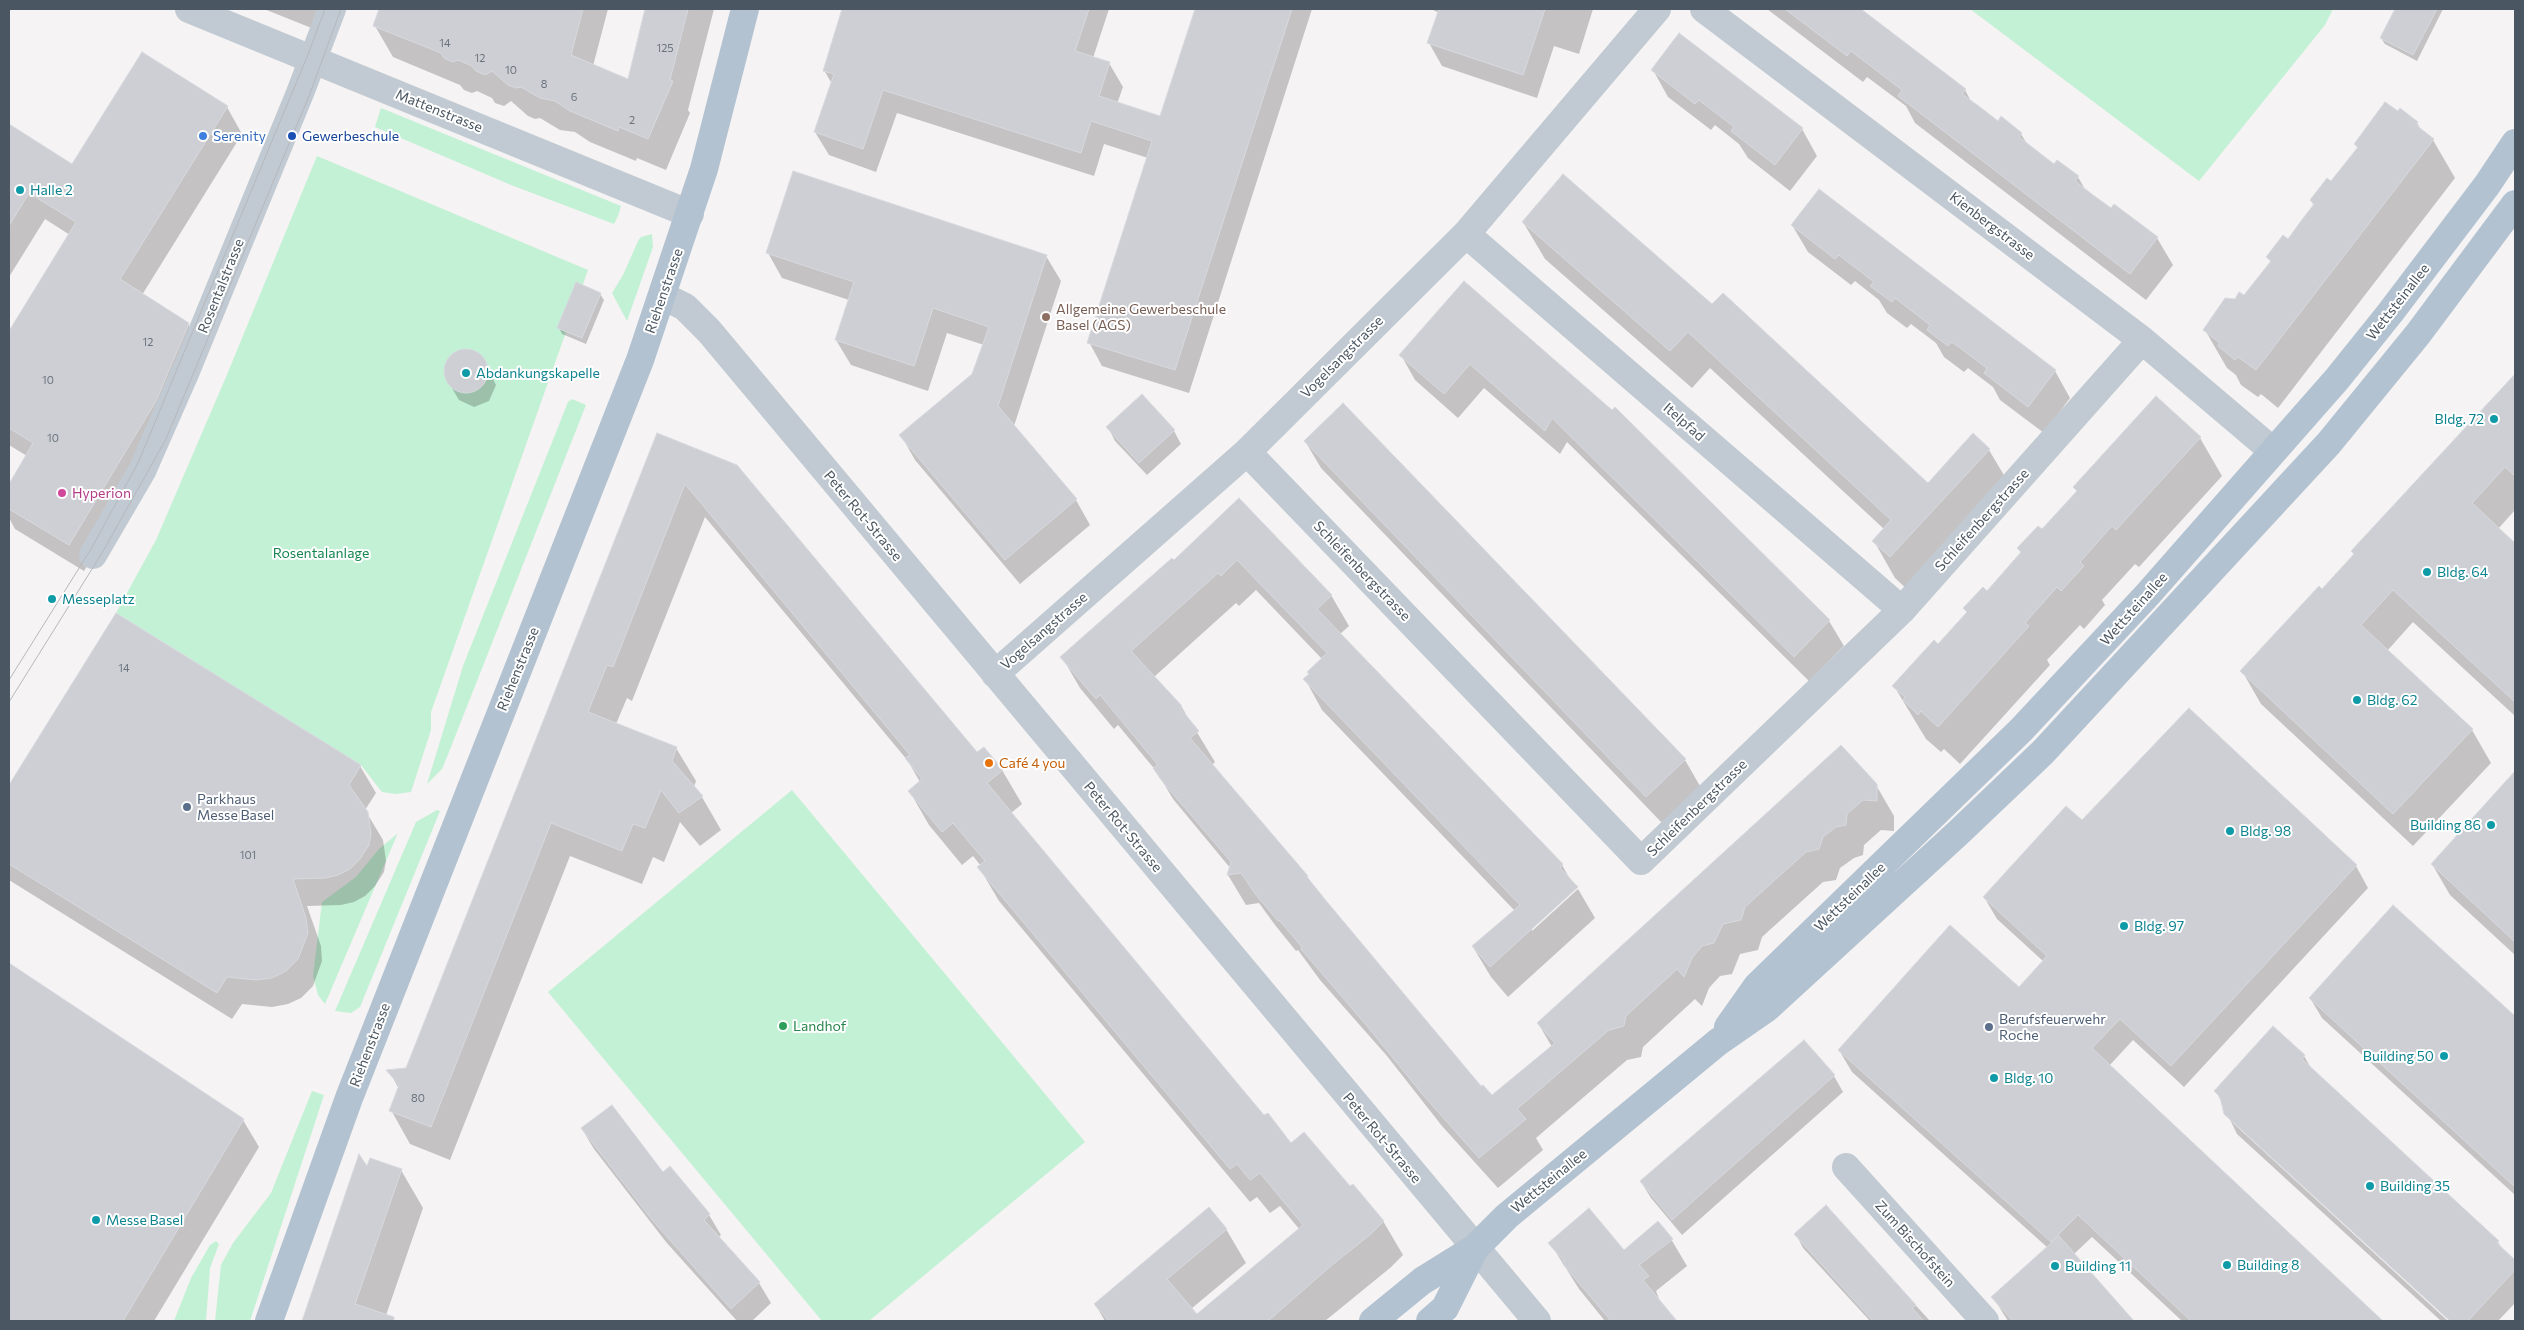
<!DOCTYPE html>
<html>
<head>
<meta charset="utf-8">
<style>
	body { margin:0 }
	#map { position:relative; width:2524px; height:1330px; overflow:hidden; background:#f5f3f3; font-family:Commissioner,sans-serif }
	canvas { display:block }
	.frame { position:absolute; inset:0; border:10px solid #4a5661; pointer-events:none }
</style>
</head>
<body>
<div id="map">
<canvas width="2524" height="1330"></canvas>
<div class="frame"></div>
</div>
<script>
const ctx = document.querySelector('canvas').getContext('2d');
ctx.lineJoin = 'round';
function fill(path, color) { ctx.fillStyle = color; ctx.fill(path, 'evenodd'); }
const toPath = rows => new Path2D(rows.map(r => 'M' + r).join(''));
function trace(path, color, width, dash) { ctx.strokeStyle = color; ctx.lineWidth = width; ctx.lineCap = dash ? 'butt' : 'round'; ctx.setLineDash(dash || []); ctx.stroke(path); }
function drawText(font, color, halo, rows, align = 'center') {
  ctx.font = font + ' Commissioner,sans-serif'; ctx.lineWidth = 4; ctx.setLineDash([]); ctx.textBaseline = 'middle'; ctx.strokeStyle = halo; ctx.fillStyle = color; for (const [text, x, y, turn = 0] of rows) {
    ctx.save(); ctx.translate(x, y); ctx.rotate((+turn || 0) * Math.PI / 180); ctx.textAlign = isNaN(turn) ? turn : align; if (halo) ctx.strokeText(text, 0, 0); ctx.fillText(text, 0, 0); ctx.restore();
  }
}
fill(toPath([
	[1970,9,2333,9,2325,25,2199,181],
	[381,108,621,206,618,216,614,224,511,185,375,127],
	[317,156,588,270,431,712,431,730,411,792,396,794,382,792,361,765,116,613,156,540,226,377],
	[652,234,653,247,627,321,612,293,623,275,638,241,641,237],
	[572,399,586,405,447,757,442,769,427,784,463,666,568,402],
	[792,790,1085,1142,869,1321,822,1321,548,992],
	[437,810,440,811,360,1007,351,1013,335,1011,416,822],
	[397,834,397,835,325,1004,318,995,313,976,322,902,356,877,379,849],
	[312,1091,324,1095,250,1321,215,1321,221,1265,233,1243,271,1193],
	[216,1241,219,1244,210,1268,206,1321,174,1321,191,1278,210,1245]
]), '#c3f1d5');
fill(toPath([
	[264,9,321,9,314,29],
	[381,9,608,9,593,66,629,80,647,9,714,9,688,110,690,113,666,170,637,158,636,161,590,142,575,132,560,130,540,118,535,119,528,116,511,101,504,106,495,103,492,98,477,91,472,93,464,90,460,85,393,57,375,26],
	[844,9,981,9,978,22,1005,30,1012,9,1109,9,1093,58,1109,63,1123,87,1117,104,1161,118,1196,9,1312,9,1189,393,1102,366,1089,342,1148,158,1104,144,1094,176,897,113,876,172,829,155,815,132,832,84,824,70],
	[1431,9,1593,9,1579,54,1554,46,1537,98,1442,66,1429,43,1439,13],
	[1767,9,1859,9,1965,90,1972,103,1998,123,2021,134,2029,147,2054,166,2058,161,2078,177,2086,191,2111,209,2157,238,2173,265,2146,300,1915,123,1906,106,1867,77,1863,82],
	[2396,9,2443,9,2417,61,2385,44,2381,38],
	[1653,70,1802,129,1817,156,1790,191,1748,158,1739,144,1715,125,1711,130,1668,97],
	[227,107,242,134,142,295,188,324,203,351,171,428,84,571,15,529,9,518,9,486,27,456,9,445,9,334,70,235,45,219,9,277,9,126,73,166],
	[2417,123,2422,132,2433,140,2455,178,2278,408,2261,394,2258,397,2241,385,2236,375,2227,368,2205,330,2235,300,2244,297,2271,263,2268,257,2288,241,2314,206,2311,201,2332,183,2358,149,2355,144],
	[1523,222,1712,306,1928,485,1989,450,2011,487,1912,594,1895,578,1874,541,1884,529,1710,368,1692,388,1545,259],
	[1792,225,2055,371,2070,398,2044,433,2000,400,1993,387,1968,368,1964,372,1944,357,1936,343,1911,324,1907,328,1887,313,1879,300,1855,281,1851,285,1808,252],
	[768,253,1046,256,1061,281,1014,426,1076,500,1090,525,1020,584,915,460,901,435,973,375,984,345,947,333,928,391,851,365,836,340,849,300,782,278],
	[1464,283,1612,412,1615,409,1829,621,1844,646,1809,681,1567,442,1560,454,1484,388,1458,418,1415,380,1401,355],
	[600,294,604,300,586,344,562,334,559,328],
	[469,350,482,357,496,385,489,401,474,407,459,400,446,378,445,369,448,360,454,354],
	[2515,375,2515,510,2498,529,2515,545,2515,716,2413,622,2387,651,2472,730,2491,763,2413,846,2261,704,2242,671,2355,556,2353,551],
	[1108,427,1174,431,1181,444,1147,475,1115,441],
	[657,434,740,468,746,478,977,754,1002,770,1022,804,1011,813,1247,1097,1291,1145,1350,1188,1383,1221,1403,1255,1390,1268,1325,1321,1105,1321,1095,1304,1226,1229,1246,1263,1191,1309,1197,1315,1300,1230,1280,1206,1270,1213,1257,1197,1250,1202,999,901,979,867,981,866,973,856,962,865,929,825,910,792,920,782,908,761,705,517,632,701,627,698,616,724,676,748,696,781,694,787,702,797,721,830,700,846,680,822,664,862,653,857,642,884,570,856,450,1160,410,1144,391,1110,399,1089,389,1071,407,1069],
	[2200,438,2222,476,2139,567,2135,564,2102,600,2105,605,2084,629,2080,625,2047,660,2050,665,1960,764,1944,749,1941,752,1926,739,1894,686,1938,646,1968,613,1965,608,1987,593,2022,554,2019,549,2042,531,2077,492,2074,487],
	[1305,441,1685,760,1700,786,1662,823,1321,468],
	[1239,500,1331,595,1349,626,1340,634,1562,865,1571,881,1532,927,1532,931,1578,889,1595,918,1508,997,1491,977,1473,947,1515,911,1322,710,1305,679,1322,659,1256,590,1239,606,1236,603,1154,677,1181,706,1215,762,1212,765,1307,876,1313,886,1481,1088,1492,1097,1552,1047,1538,1023,1876,785,1894,816,1894,831,1881,830,1864,845,1863,855,1854,858,1840,868,1836,880,1823,882,1762,937,1758,950,1740,954,1732,974,1720,976,1709,988,1702,1006,1695,999,1643,1047,1641,1057,1627,1060,1536,1138,1543,1150,1498,1188,1442,1126,1387,1056,1320,980,1298,950,1296,951,1275,925,1259,903,1246,905,1228,875,1231,869,1173,799,1157,772,1118,725,1114,729,1080,688,1062,657,1174,562],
	[116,615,360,766,376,793,365,810,383,840,386,861,384,872,375,886,365,896,354,902,341,905,307,906,321,946,322,961,313,986,301,998,288,1004,272,1007,242,1004,232,1019,9,880,9,787],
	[2508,781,2515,787,2515,955,2450,895,2432,864],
	[2082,822,2356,866,2368,888,2184,1087,2133,1040,2109,1066,2381,1321,2182,1321,2092,1237,2074,1254,2133,1321,2008,1321,1993,1297,2048,1248,1852,1072,1839,1050,2019,988,2044,962,1997,919,1984,897],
	[2393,907,2515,1018,2515,1195,2322,1018,2310,998],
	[9,966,243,1120,259,1147,154,1321,9,1321],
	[2304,1056,2314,1073,2498,1242,2504,1252,2515,1262,2515,1303,2498,1321,2452,1321,2233,1120,2233,1123,2448,1321,2441,1321,2237,1134,2216,1091],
	[1834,1076,1843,1092,1682,1235,1651,1198,1641,1182],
	[582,1129,663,1173,709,1215,721,1235,718,1238,759,1283,771,1303,752,1321,737,1321,666,1242,594,1149],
	[360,1157,368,1168,401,1170,423,1208,384,1321,303,1321],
	[1826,1207,1930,1321,1870,1321,1803,1248,1796,1234],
	[1671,1239,1687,1266,1656,1291,1661,1304,1676,1321,1605,1321,1579,1289,1550,1243,1624,1252]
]), '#0003');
const building = toPath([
	[379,9,583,9,571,55,628,79,645,9,688,9,670,80,673,81,648,139,619,127,618,131,570,111,555,101,540,98,521,87,516,88,508,85,492,71,485,75,476,71,472,66,458,60,453,62,444,58,441,53,373,26,379,9],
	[842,9,1089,9,1075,51,1110,62,1099,96,1160,116,1195,9,1292,9,1175,370,1087,343,1152,141,1091,121,1081,153,883,90,863,149,814,132,834,74,823,71,842,9],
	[1439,9,1545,9,1523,75,1427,43,1439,9],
	[1785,9,1861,9,1966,89,1962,94,1980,107,1998,121,2001,116,2022,133,2019,137,2054,164,2057,160,2079,176,2075,181,2093,195,2111,208,2114,204,2158,237,2130,274,1898,96,1902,90,1851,51,1847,56,1785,9],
	[2395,9,2437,9,2413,55,2380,38,2395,9],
	[1679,33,1803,128,1775,165,1731,131,1734,127,1716,113,1699,100,1695,104,1651,70,1679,33],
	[142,52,228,106,120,279,189,323,156,401,69,545,9,509,9,484,33,443,9,428,9,331,76,222,29,193,9,226,9,124,72,164,142,52],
	[2385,102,2398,111,2400,108,2418,122,2416,125,2434,139,2256,370,2238,357,2235,360,2218,346,2220,343,2203,330,2225,298,2235,299,2239,292,2244,295,2271,261,2266,257,2283,235,2288,239,2301,221,2314,204,2310,200,2327,178,2331,181,2358,147,2354,144,2385,102],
	[793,171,1047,255,998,406,1077,499,1005,560,899,435,972,374,989,327,933,308,914,366,835,340,854,282,766,253,793,171],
	[1563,174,1712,304,1723,293,1928,483,1973,433,1990,449,1890,557,1872,541,1891,520,1688,332,1670,351,1522,222,1563,174],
	[1819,189,2056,370,2028,407,1984,373,1987,368,1952,342,1948,346,1927,330,1930,325,1895,298,1892,302,1870,286,1874,282,1839,255,1835,259,1791,225,1819,189],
	[1464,281,1612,410,1615,407,1830,620,1794,657,1552,418,1545,431,1470,364,1444,394,1399,355,1464,281],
	[576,282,601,293,582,338,557,328,576,282],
	'444 371a22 22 0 1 1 44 0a22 22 0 1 1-44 0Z',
	[2515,374,2515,476,2505,467,2472,503,2515,543,2515,702,2393,590,2361,625,2473,729,2393,814,2240,671,2319,586,2322,589,2354,554,2351,551,2515,374],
	[1142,394,1175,430,1139,463,1106,427,1142,394],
	[2156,396,2201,437,2116,530,2112,526,2080,562,2084,566,2061,591,2057,587,2025,623,2029,626,1938,727,1921,711,1918,715,1903,700,1905,697,1892,686,1934,640,1938,644,1967,612,1963,608,1983,587,1987,591,2021,552,2017,548,2038,526,2042,529,2077,491,2073,487,2156,396],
	[1343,403,1686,759,1646,797,1304,441,1343,403],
	[657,433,737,465,977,752,984,747,1003,770,987,783,1248,1096,1264,1115,1268,1113,1291,1143,1304,1132,1350,1186,1353,1184,1384,1221,1371,1234,1332,1265,1268,1321,1109,1321,1094,1304,1209,1207,1227,1229,1167,1279,1197,1314,1303,1225,1260,1173,1250,1180,1237,1164,1230,1169,977,867,985,861,953,823,942,832,908,791,922,779,905,758,910,755,685,484,613,667,607,665,588,712,677,747,672,761,703,796,679,813,661,790,645,828,633,824,622,851,551,823,431,1127,389,1111,399,1085,386,1070,406,1068,657,433],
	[1239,498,1332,595,1317,609,1563,864,1560,868,1578,887,1490,967,1472,946,1520,905,1303,679,1309,674,1307,672,1327,653,1237,560,1221,576,1218,573,1131,651,1182,706,1180,708,1199,731,1190,738,1308,876,1307,877,1328,903,1481,1086,1483,1085,1492,1095,1555,1043,1537,1023,1841,745,1877,784,1877,801,1863,800,1847,814,1846,825,1836,827,1823,837,1819,849,1806,852,1745,907,1741,920,1723,924,1714,943,1702,946,1692,958,1684,977,1677,969,1626,1016,1624,1026,1609,1030,1517,1109,1526,1119,1479,1158,1423,1095,1367,1026,1301,949,1302,947,1279,920,1278,921,1256,895,1241,873,1227,875,1231,862,1162,781,1153,768,1158,765,1100,695,1096,699,1060,657,1172,558,1174,560,1239,498],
	[116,613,361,765,349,785,368,812,371,833,369,845,360,859,350,869,338,875,326,878,293,879,306,918,308,933,298,959,286,971,272,978,256,980,227,977,217,993,9,864,9,785,116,613],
	[2189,708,2357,865,2171,1066,2120,1019,2092,1048,2383,1321,2191,1321,2078,1215,2051,1242,1838,1050,1950,925,2019,987,2047,956,1983,897,2066,806,2082,820,2189,708],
	[2515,771,2515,942,2431,864,2515,771],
	[2393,905,2515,1016,2515,1187,2309,998,2393,905],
	[9,963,244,1119,123,1321,9,1321,9,963],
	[2273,1026,2305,1055,2302,1059,2499,1241,2497,1243,2515,1260,2515,1270,2468,1321,2450,1321,2224,1114,2220,1097,2214,1091,2273,1026],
	[1804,1040,1835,1075,1672,1220,1640,1181,1804,1040],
	[612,1105,663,1172,670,1166,710,1214,704,1220,760,1282,731,1309,653,1221,581,1128,612,1105],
	[359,1154,367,1166,370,1158,402,1169,355,1304,394,1317,394,1321,302,1321,359,1154],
	[1826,1205,1916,1305,1912,1308,1924,1321,1873,1321,1794,1234,1826,1205],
	[1589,1208,1624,1250,1658,1221,1673,1239,1639,1265,1649,1276,1643,1280,1677,1321,1611,1321,1562,1263,1564,1261,1548,1243,1589,1208],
	[2059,1236,2134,1321,2013,1321,1991,1297,2059,1236]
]);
fill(building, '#cdcfd5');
trace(building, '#d7d9de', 1);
trace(toPath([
	[189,9,690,214],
	[1704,9,2142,340,2273,451],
	[1466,234,1902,610],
	[663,296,685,307,709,331,1537,1321],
	[1247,452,1641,861,1902,610,2142,340],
	[93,555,142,471,186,371,300,93,332,9],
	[995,674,1247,452,1466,234,1657,9],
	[1846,1167,1985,1321]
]), '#c1cad2', 28);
trace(toPath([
	[1728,1027,1757,986,2021,730,2148,594,2337,379,2390,313,2487,185,2515,143],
	[269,1321,349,1098,640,360,704,169,745,9],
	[1373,1321,1422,1281,1475,1248,1507,1216,1718,1042,1767,1008,1958,833,2043,752,2329,443,2418,334,2515,204],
	[1430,1321,1445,1308,1475,1248]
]), '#b3c2d1', 28);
trace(toPath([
	[9,680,91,549,138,463,307,57,325,9],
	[9,702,102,553,166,439,309,96,341,9]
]), '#b5b8bd', 1);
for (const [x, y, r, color] of [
	[203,136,5,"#3f7fe0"],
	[292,136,5,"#1a4fb4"],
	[20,190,5,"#0f9aa8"],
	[1046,317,5,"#8d6e63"],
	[466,373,5,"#0f9aa8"],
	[2494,419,5,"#0f9aa8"],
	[62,493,5,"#d1479c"],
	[2427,572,5,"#0f9aa8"],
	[52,599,5,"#0f9aa8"],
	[2357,700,5,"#0f9aa8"],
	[989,763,5,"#e8710a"],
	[187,807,5,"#5c6f8a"],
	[2491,825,5,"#0f9aa8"],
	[2230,831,5,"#0f9aa8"],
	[2124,926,5,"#0f9aa8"],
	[783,1026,5,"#2e9e5b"],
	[1989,1027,5,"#5c6f8a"],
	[2444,1056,5,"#0f9aa8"],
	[1994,1078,5,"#0f9aa8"],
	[2370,1186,5,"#0f9aa8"],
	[96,1220,5,"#0f9aa8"],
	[2227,1265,5,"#0f9aa8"],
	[2055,1266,5,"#0f9aa8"]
]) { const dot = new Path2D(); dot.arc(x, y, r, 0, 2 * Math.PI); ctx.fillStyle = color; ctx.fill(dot); trace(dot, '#fff', 2); }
drawText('11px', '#6b747e', null, [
	["14",445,43],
	["125",665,48],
	["12",480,58],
	["10",511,70],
	["8",544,84],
	["6",574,97],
	["2",632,120],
	["12",148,342],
	["10",48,380],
	["10",53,438],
	["14",124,668],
	["101",248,855],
	["80",418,1098]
]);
drawText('14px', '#4a5661', '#fff', [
	["Mattenstrasse",439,111,22],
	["Kienbergstrasse",1992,226,37],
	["Rosentalstrasse",221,286,-68],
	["Riehenstrasse",664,291,-71],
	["Wettsteinallee",2398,302,-52],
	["Vogelsangstrasse",1342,357,-45],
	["Itelpfad",1684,422,41],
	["Peter Rot-Strasse",863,516,50],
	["Schleifenbergstrasse",1982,520,-48],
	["Schleifenbergstrasse",1362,571,46],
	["Wettsteinallee",2134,609,-48],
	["Vogelsangstrasse",1044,631,-41],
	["Riehenstrasse",518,669,-68],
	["Schleifenbergstrasse",1697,808,-44],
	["Peter Rot-Strasse",1123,827,50],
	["Wettsteinallee",1850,897,-44],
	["Riehenstrasse",370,1045,-69],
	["Peter Rot-Strasse",1382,1138,50],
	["Wettsteinallee",1549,1181,-39],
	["Zum Bischofstein",1915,1244,48]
]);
drawText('14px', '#366cbe', '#fff', [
	["Serenity",213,136]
], 'left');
drawText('14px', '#164399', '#fff', [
	["Gewerbeschule",302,136]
], 'left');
drawText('14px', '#0d838f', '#fff', [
	["Halle 2",30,190],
	["Abdankungskapelle",476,373],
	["Bldg. 72",2484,419,"right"],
	["Bldg. 64",2437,572],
	["Messeplatz",62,599],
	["Bldg. 62",2367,700],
	["Building 86",2481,825,"right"],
	["Bldg. 98",2240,831],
	["Bldg. 97",2134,926],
	["Building 50",2434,1056,"right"],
	["Bldg. 10",2004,1078],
	["Building 35",2380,1186],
	["Messe Basel",106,1220],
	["Building 8",2237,1265],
	["Building 11",2065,1266]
], 'left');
drawText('14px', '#785e54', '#fff', [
	["Allgemeine Gewerbeschule",1056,309],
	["Basel (AGS)",1056,325]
], 'left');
drawText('14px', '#b23c85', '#fff', [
	["Hyperion",72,493]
], 'left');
drawText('14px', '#17864f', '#fff', [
	["Rosentalanlage",321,553]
]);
drawText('14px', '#c56008', '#fff', [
	["Café 4 you",999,763]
], 'left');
drawText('14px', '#4e5e75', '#fff', [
	["Parkhaus",197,799],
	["Messe Basel",197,815],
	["Berufsfeuerwehr",1999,1019],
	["Roche",1999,1035]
], 'left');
drawText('14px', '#27864d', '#fff', [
	["Landhof",793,1026]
], 'left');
</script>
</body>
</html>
